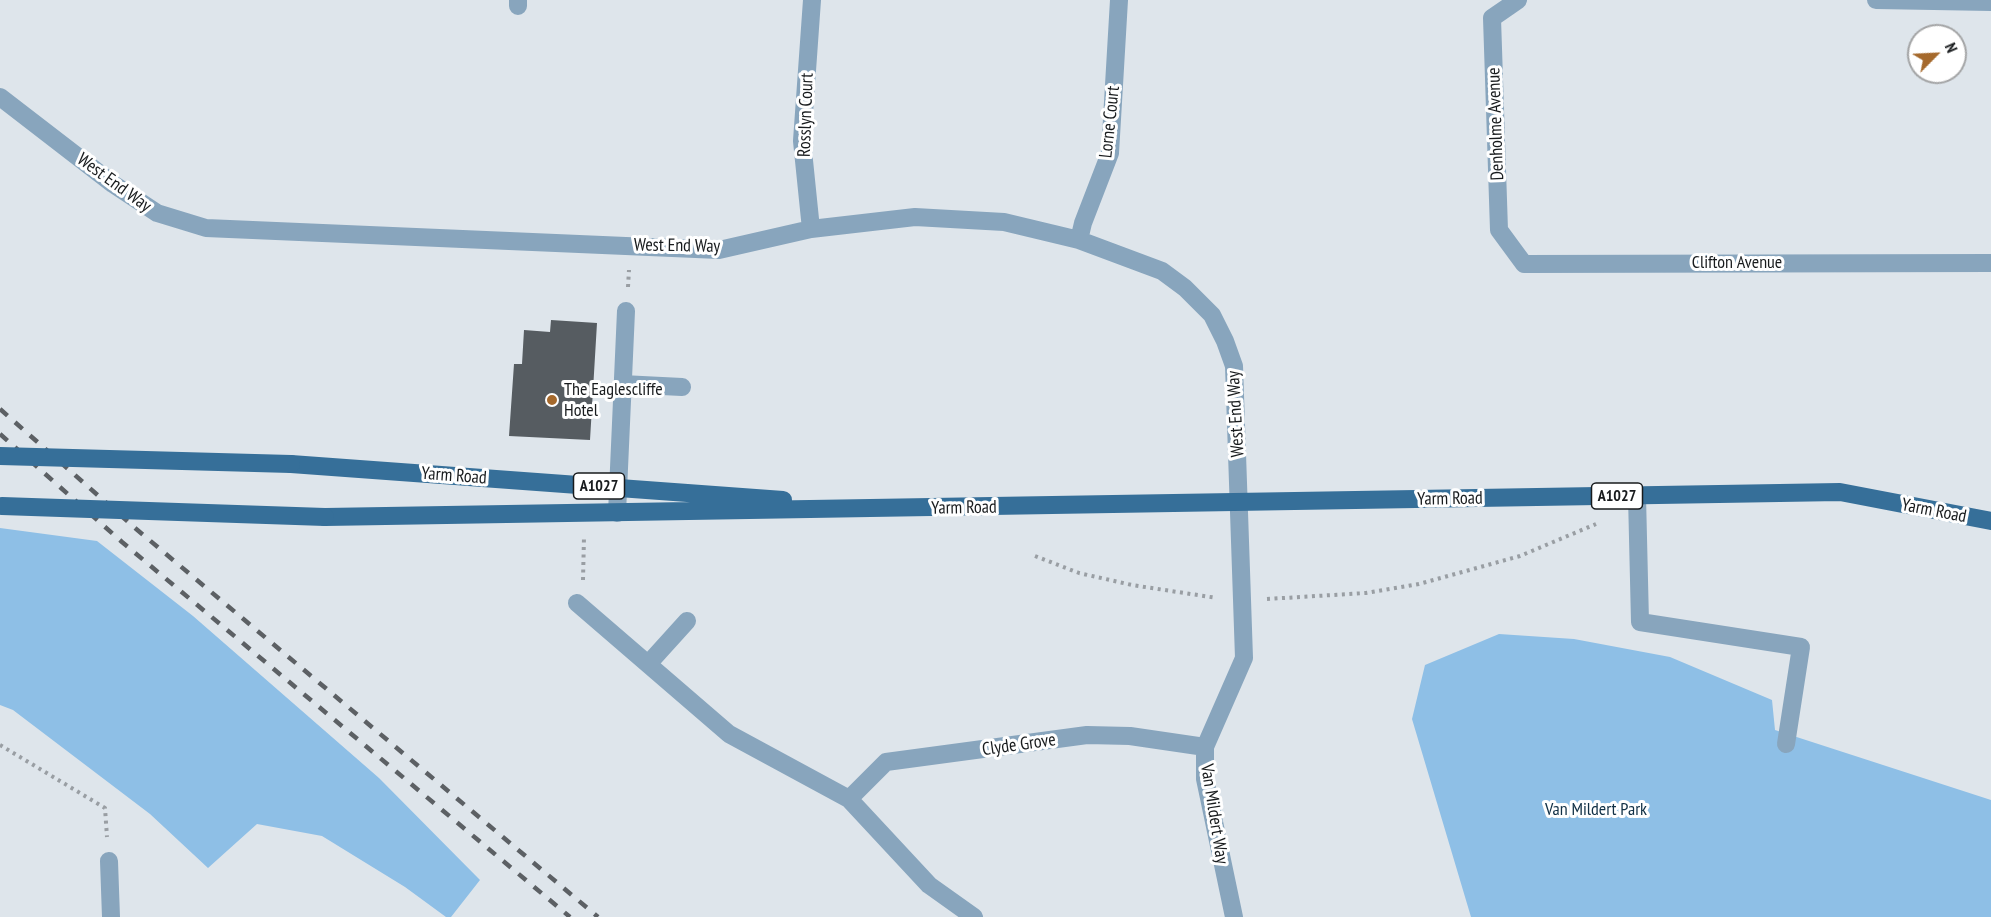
<!DOCTYPE html>
<html>
<head>
<meta charset="utf-8">
<style>
	body { margin:0 }
	#map { position:relative; width:1991px; height:917px; overflow:hidden; background:#dee5eb; font-family:"PT Sans Narrow",sans-serif }
	canvas { display:block }
	.north { position:absolute; left:1907px; top:24px; width:60px; height:60px; box-sizing:border-box; background:#fff; border:2px solid #a3a4a5; border-radius:50%; rotate:66deg; font-size:16px; font-weight:700; line-height:24px; text-align:center; color:#181b1d }
	.north::after { content:''; display:block; margin:auto; width:21px; height:27px; background:#a5692c; clip-path:polygon(50% 0,100% 100%,50% 72%,0 100%) }
</style>
</head>
<body>
<div id="map">
<canvas width="1991" height="917"></canvas>
<div class="north">N</div>
</div>
<script>
const ctx = document.querySelector('canvas').getContext('2d');
ctx.lineJoin = 'round';
function fill(path, color) { ctx.fillStyle = color; ctx.fill(path, 'evenodd'); }
const toPath = rows => new Path2D(rows.map(r => 'M' + r).join(''));
function trace(path, color, width, dash) { ctx.strokeStyle = color; ctx.lineWidth = width; ctx.lineCap = dash ? 'butt' : 'round'; ctx.setLineDash(dash || []); ctx.stroke(path); }
function drawText(font, color, halo, rows, align = 'center') {
  ctx.font = font + ' "PT Sans Narrow",sans-serif'; ctx.lineWidth = 6; ctx.setLineDash([]); ctx.textBaseline = 'middle'; ctx.strokeStyle = halo; ctx.fillStyle = color; for (const [text, x, y, turn = 0] of rows) {
    ctx.save(); ctx.translate(x, y); ctx.rotate((+turn || 0) * Math.PI / 180); ctx.textAlign = isNaN(turn) ? turn : align; if (halo) ctx.strokeText(text, 0, 0); ctx.fillText(text, 0, 0); ctx.restore();
  }
}
fill(toPath([
	[0,528,97,541,193,616,379,778,480,880,451,917,446,917,405,887,322,836,257,824,208,868,150,814,13,710,0,705],
	[1499,634,1574,639,1670,657,1772,700,1775,730,1991,800,1991,917,1471,917,1412,719,1425,665]
]), '#8ebfe6');
fill(toPath([
	[551,320,597,323,590,440,509,436,514,364,522,364,524,330,550,332]
]), '#565c61');
trace(toPath([
	[628,287,629,270],
	[1035,556,1079,573,1132,585,1217,598],
	[583,580,584,537],
	[1267,599,1366,593,1419,584,1520,556,1596,524],
	[0,745,105,808,107,837]
]), '#999ea3', 4, [3, 4.5]);
trace(toPath([
	[1637,496,1640,622,1801,647,1786,744]
]), '#88a5bd', 18);
trace(toPath([
	[1518,0,1492,18,1499,230,1524,264,1991,263],
	[1876,0,1991,2],
	[518,6,518,0],
	[0,97,113,184,157,213,206,228,719,250,811,229,915,217,1004,222,1079,240,1162,271,1185,288,1212,315,1225,341,1234,366,1244,658,1205,747,1205,779,1234,917],
	[811,229,802,141,812,0],
	[1079,240,1083,223,1110,153,1119,0],
	[622,384,682,387],
	[617,513,626,311],
	[577,603,729,734,849,799,929,885,974,917],
	[649,663,687,621],
	[849,799,886,762,1087,735,1130,736,1205,747],
	[109,861,111,917]
]), '#88a5bd', 18);
trace(toPath([
	[291,464,783,500],
	[325,517,1840,492,1991,521]
]), '#366f99', 18);
trace(toPath([
	[0,409,135,528,598,917],
	[0,434,122,542,570,917]
]), '#5c6064', 4.5, [10, 10]);
trace(toPath([
	[0,456,291,464],
	[2,506,325,517]
]), '#366f99', 18);
for (const [x, y, r, color] of [
	[552,400,6,"#a5692c"]
]) { const dot = new Path2D(); dot.arc(x, y, r, 0, 2 * Math.PI); ctx.fillStyle = color; ctx.fill(dot); trace(dot, '#fff', 2); }
for (const [x, y, w] of [
	[599,486,51],
	[1617,496,51]
]) { const box = new Path2D(); box.roundRect(x - w / 2, y - 13, w, 26, 4.5); ctx.fillStyle = '#fff'; ctx.fill(box); trace(box, '#181b1d', 1.5); }
drawText('bold 16px', '#181b1d', null, [
	["A1027",599,486],
	["A1027",1617,496]
]);
drawText('18px', '#181b1d', '#fff', [
	["Rosslyn Court",806,115,-88],
	["Lorne Court",1110,122,-84],
	["Denholme Avenue",1496,124,-92],
	["West End Way",114,183,36],
	["West End Way",677,246,1],
	["Clifton Avenue",1737,263],
	["West End Way",1236,414,-93],
	["Yarm Road",454,476,4],
	["Yarm Road",1450,499,-1],
	["Yarm Road",964,508,-1],
	["Yarm Road",1934,511,11],
	["Clyde Grove",1019,745,-8],
	["Van Mildert Way",1214,814,81]
]);
drawText('18px', '#181b1d', '#fff', [
	["The Eaglescliffe",564,390],
	["Hotel",564,411]
], 'left');
drawText('18px', '#113046', '#fff', [
	["Van Mildert Park",1596,810]
]);
</script>
</body>
</html>
